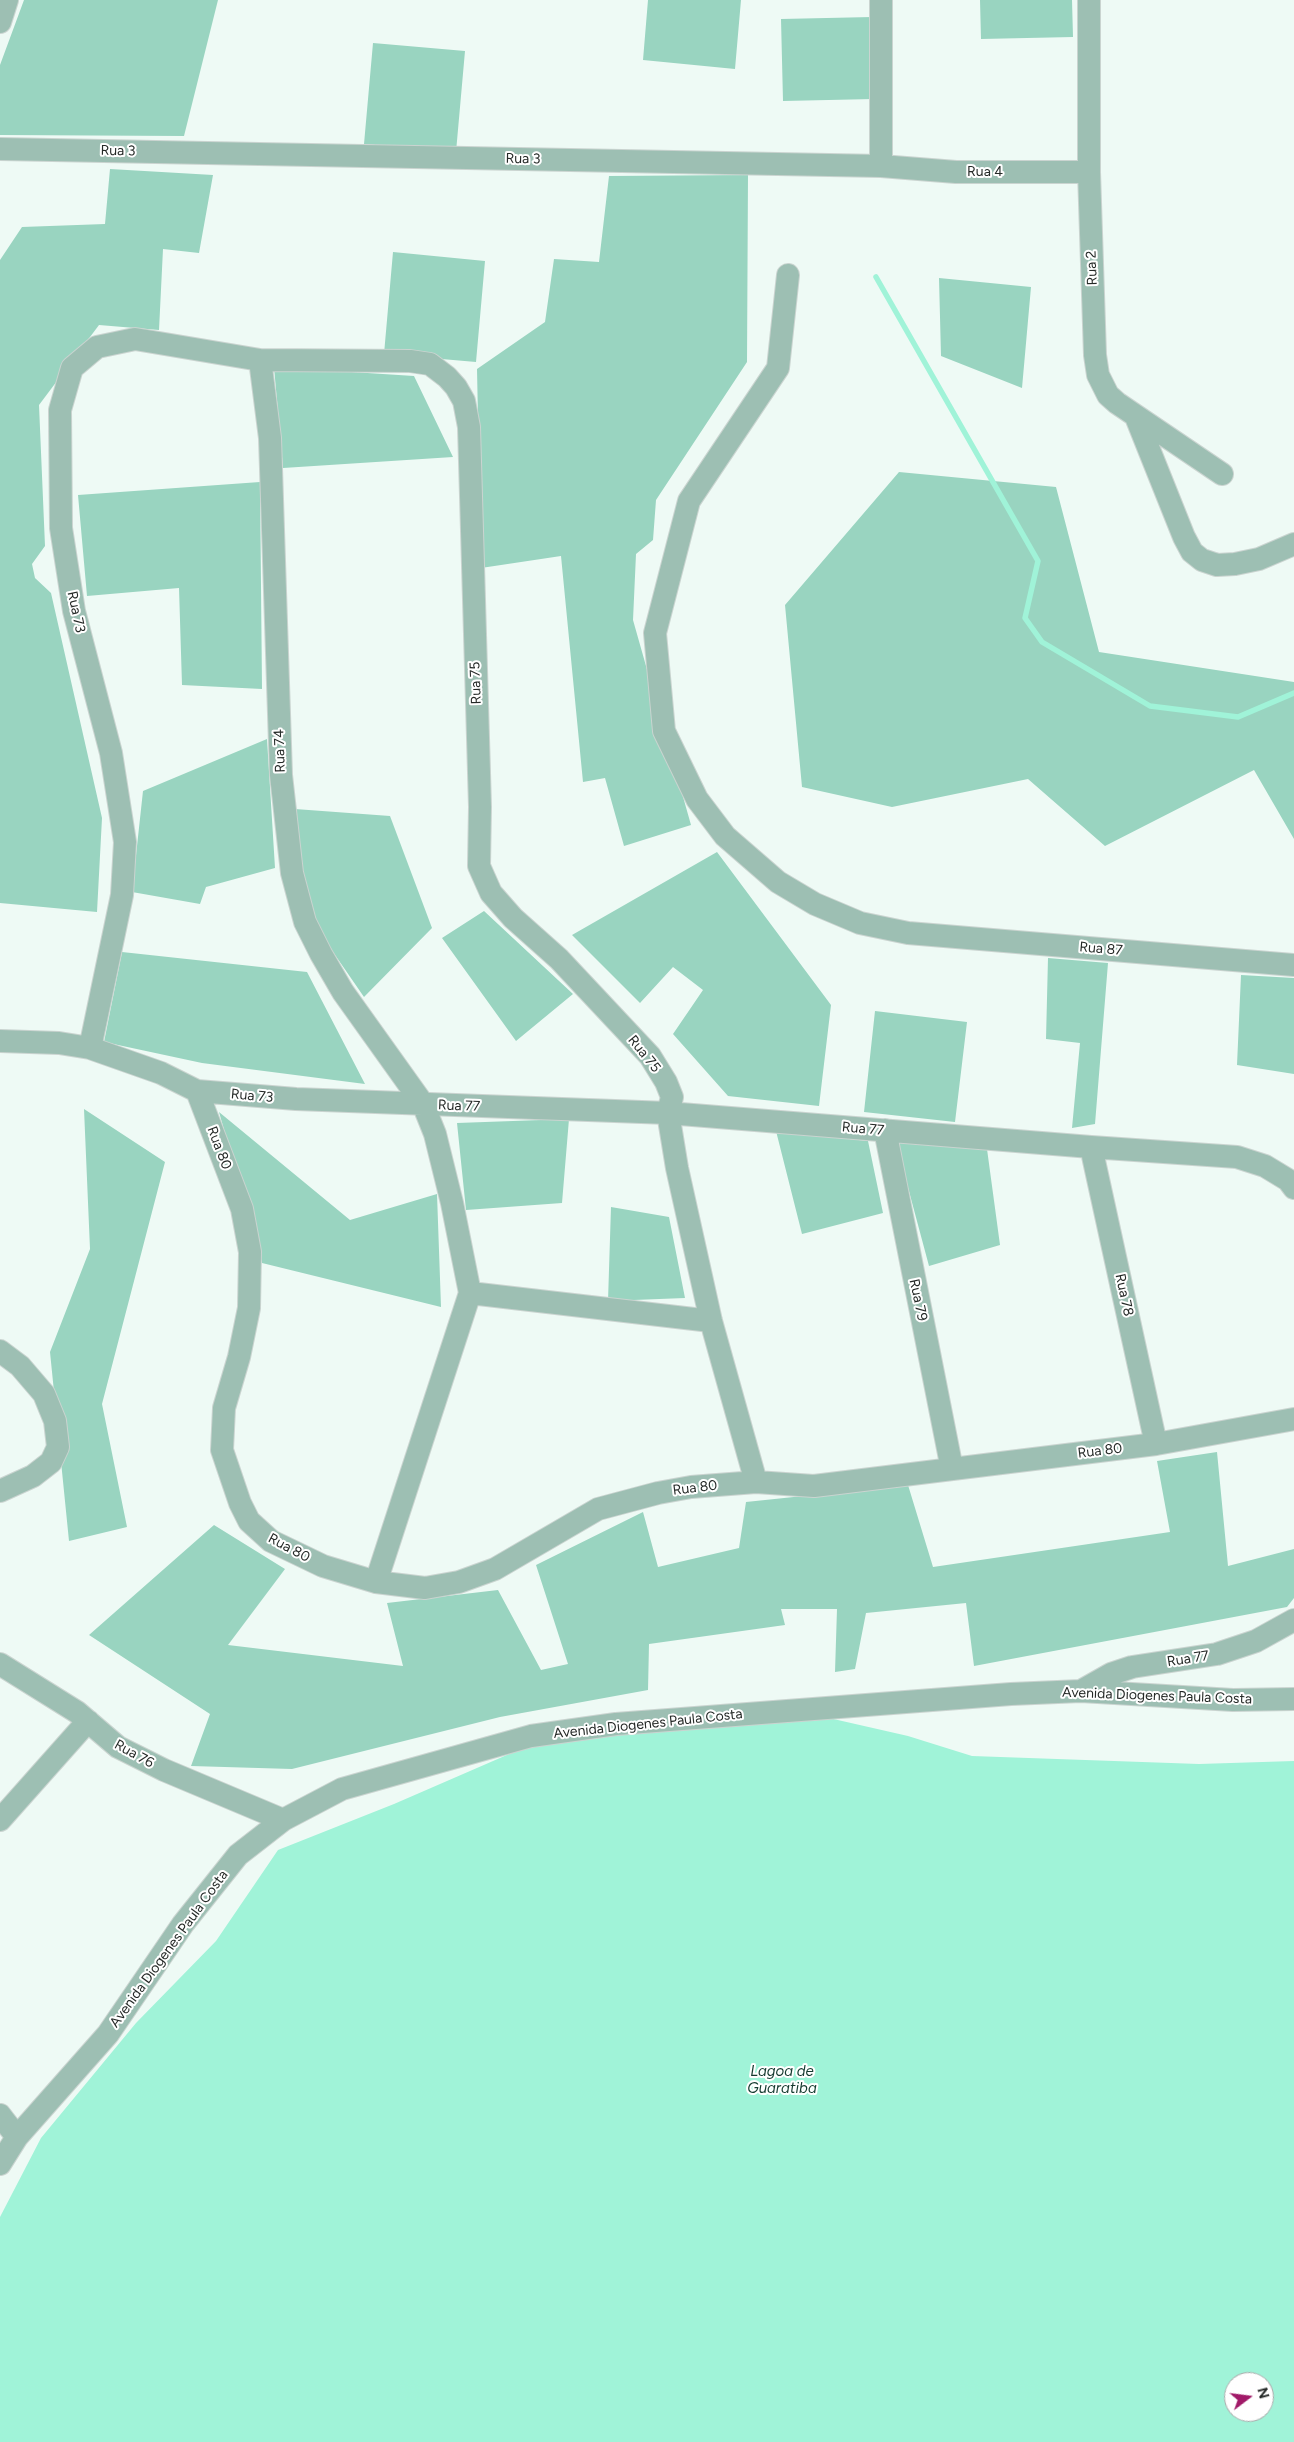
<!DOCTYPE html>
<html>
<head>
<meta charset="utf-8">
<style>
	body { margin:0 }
	#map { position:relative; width:1294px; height:2442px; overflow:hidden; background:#eefaf5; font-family:Figtree,sans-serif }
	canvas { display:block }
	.north { position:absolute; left:1224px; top:2372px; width:50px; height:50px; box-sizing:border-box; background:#fff; border:1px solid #a8a9a9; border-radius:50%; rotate:75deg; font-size:14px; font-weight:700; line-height:20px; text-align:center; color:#252927 }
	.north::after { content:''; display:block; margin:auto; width:18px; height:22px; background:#a11a68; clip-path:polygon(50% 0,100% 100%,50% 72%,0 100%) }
</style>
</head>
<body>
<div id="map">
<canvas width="1294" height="2442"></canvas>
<div class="north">N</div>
</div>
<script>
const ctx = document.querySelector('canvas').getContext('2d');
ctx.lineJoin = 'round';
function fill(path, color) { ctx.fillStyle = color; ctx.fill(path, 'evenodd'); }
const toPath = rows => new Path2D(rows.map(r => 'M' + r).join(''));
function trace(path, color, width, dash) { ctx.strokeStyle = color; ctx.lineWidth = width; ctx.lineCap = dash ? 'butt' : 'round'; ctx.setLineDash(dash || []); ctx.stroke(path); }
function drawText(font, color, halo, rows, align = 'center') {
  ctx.font = font + ' Figtree,sans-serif'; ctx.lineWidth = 4; ctx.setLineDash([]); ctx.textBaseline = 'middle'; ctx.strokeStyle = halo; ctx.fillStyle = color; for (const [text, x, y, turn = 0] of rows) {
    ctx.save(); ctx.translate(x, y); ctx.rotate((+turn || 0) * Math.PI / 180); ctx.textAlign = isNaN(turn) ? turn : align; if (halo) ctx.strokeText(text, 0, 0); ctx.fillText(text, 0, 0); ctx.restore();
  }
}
fill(toPath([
	[24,0,218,0,184,136,0,135,0,65],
	[648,0,741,0,735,69,643,60],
	[980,0,1072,0,1073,37,981,39],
	[872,17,874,99,783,101,781,19],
	[373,43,465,51,456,152,364,144],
	[110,169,213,175,199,253,163,249,159,330,99,325,39,405,45,546,32,564,35,578,51,593,102,818,97,912,0,903,0,260,22,227,105,224],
	[748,175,747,362,656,500,653,540,636,554,633,620,691,825,624,846,605,778,583,782,561,556,481,568,477,369,545,322,554,259,599,262,609,176],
	[393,252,485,261,476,362,384,354],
	[939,278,1031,287,1022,388,941,356],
	[274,367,414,376,453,457,283,468],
	[899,472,1056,487,1099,652,1294,682,1294,839,1254,770,1105,846,1028,779,892,807,802,787,785,605],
	[260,482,262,689,182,685,179,588,87,596,78,495],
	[267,739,275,868,206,887,200,904,132,892,143,791],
	[295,809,390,816,432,928,364,997,304,910],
	[717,852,831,1005,819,1106,728,1096,673,1034,703,990,673,967,640,1003,572,935],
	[484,911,573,994,516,1041,442,938],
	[122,952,307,972,365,1084,202,1063,104,1042],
	[1048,958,1108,963,1095,1124,1072,1128,1080,1043,1046,1039],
	[1241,975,1294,978,1294,1074,1237,1065],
	[875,1011,967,1022,955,1122,864,1112],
	[84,1109,165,1162,102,1404,127,1527,69,1541,50,1352,90,1249],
	[219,1112,350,1220,437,1194,441,1307,262,1263],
	[569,1119,562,1203,466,1210,457,1123],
	[776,1131,868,1141,883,1213,802,1234],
	[895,1139,987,1149,1000,1245,929,1266],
	[611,1207,669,1217,685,1298,608,1301],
	[1217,1452,1228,1566,1294,1549,1294,1598,1287,1607,974,1666,966,1603,866,1613,855,1669,835,1672,837,1609,781,1609,785,1625,649,1644,648,1690,500,1717,292,1769,191,1766,210,1714,89,1635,214,1525,285,1569,228,1645,403,1666,387,1603,498,1590,541,1670,568,1664,536,1565,643,1512,658,1567,739,1548,746,1502,908,1485,933,1567,1170,1532,1157,1461]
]), '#99d4c0');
fill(toPath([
	[829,1718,908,1736,972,1756,1199,1764,1294,1761,1294,2442,0,2442,0,2217,41,2138,136,2023,216,1941,278,1850,394,1804,523,1748,644,1730],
	[1234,2382,1264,2382,1264,2412,1234,2412]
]), '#a0f3d8');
trace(toPath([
	[876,277,1038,561,1025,618,1042,642,1150,706,1238,717,1294,693]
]), '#a0f3d8', 5.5);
const minor = toPath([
	[1089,0,1089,172,1095,355,1098,375,1108,395,1117,403,1222,474],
	[0,22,7,0],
	[0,149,881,166,881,0],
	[881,166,956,172,1089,172],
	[788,275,778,368,689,501,655,633,664,731,697,799,725,836,778,882,815,904,860,923,908,933,1294,965],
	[260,360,270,438,281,775,292,873,305,922,321,954,343,992,423,1104,435,1134,452,1203,470,1293,376,1582],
	[1136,417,1184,537,1192,552,1202,560,1217,565,1235,564,1259,559,1294,544],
	[0,1041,59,1043,90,1048,161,1073,197,1091,296,1099,668,1113,1091,1147,1237,1157,1265,1166,1288,1180,1294,1188],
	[90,1048,122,895,125,842,111,753,74,611,61,528,60,410,72,368,97,347,135,339,260,360,410,361,430,364,447,377,456,387,464,401,469,427,480,807,479,866,491,893,513,918,559,959,650,1056,666,1082,672,1097,668,1113,677,1168,711,1321,756,1482],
	[197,1091,242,1209,250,1252,249,1308,239,1357,224,1408,222,1450,240,1503,249,1521,271,1541,323,1566,376,1582,425,1588,459,1582,495,1569,598,1509,658,1493,691,1487,756,1482,814,1486,1156,1444,1294,1419],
	[885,1130,952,1469],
	[1091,1147,1156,1444],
	[470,1293,711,1321],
	[0,1351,20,1366,44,1394,55,1421,58,1447,51,1462,33,1476,0,1491],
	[0,1664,77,1712,118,1747,164,1770,283,1820],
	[1081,1691,1111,1674,1132,1667,1217,1654,1256,1641,1294,1620],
	[0,1820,88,1721],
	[0,2115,17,2137],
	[0,2164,17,2137,108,2034,183,1924,238,1855,283,1820,342,1789,531,1736,616,1724,1011,1694,1081,1691,1233,1700,1294,1699]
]);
trace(minor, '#cad4d0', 24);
trace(minor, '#9dbfb3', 22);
drawText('14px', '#252927', '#fff', [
	["Rua 3",118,151,1],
	["Rua 3",523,159,1],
	["Rua 4",985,172],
	["Rua 2",1092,268,-92],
	["Rua 73",76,612,78],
	["Rua 75",476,683,-92],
	["Rua 74",280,751,-92],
	["Rua 87",1101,949,5],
	["Rua 75",644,1054,51],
	["Rua 73",252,1096,5],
	["Rua 77",459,1106,2],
	["Rua 77",863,1129,5],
	["Rua 80",219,1148,69],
	["Rua 78",1124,1295,78],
	["Rua 79",918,1300,78],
	["Rua 80",1100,1451,-7],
	["Rua 80",695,1488,-7],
	["Rua 80",289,1548,28],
	["Rua 77",1188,1659,-9],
	["Avenida Diogenes Paula Costa",1157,1696,2],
	["Avenida Diogenes Paula Costa",648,1724,-6],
	["Rua 76",134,1754,29],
	["Avenida Diogenes Paula Costa",169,1949,-54]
]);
drawText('italic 15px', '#143a2f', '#fff', [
	["Lagoa de",782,2072],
	["Guaratiba",782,2089]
]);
</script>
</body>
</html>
